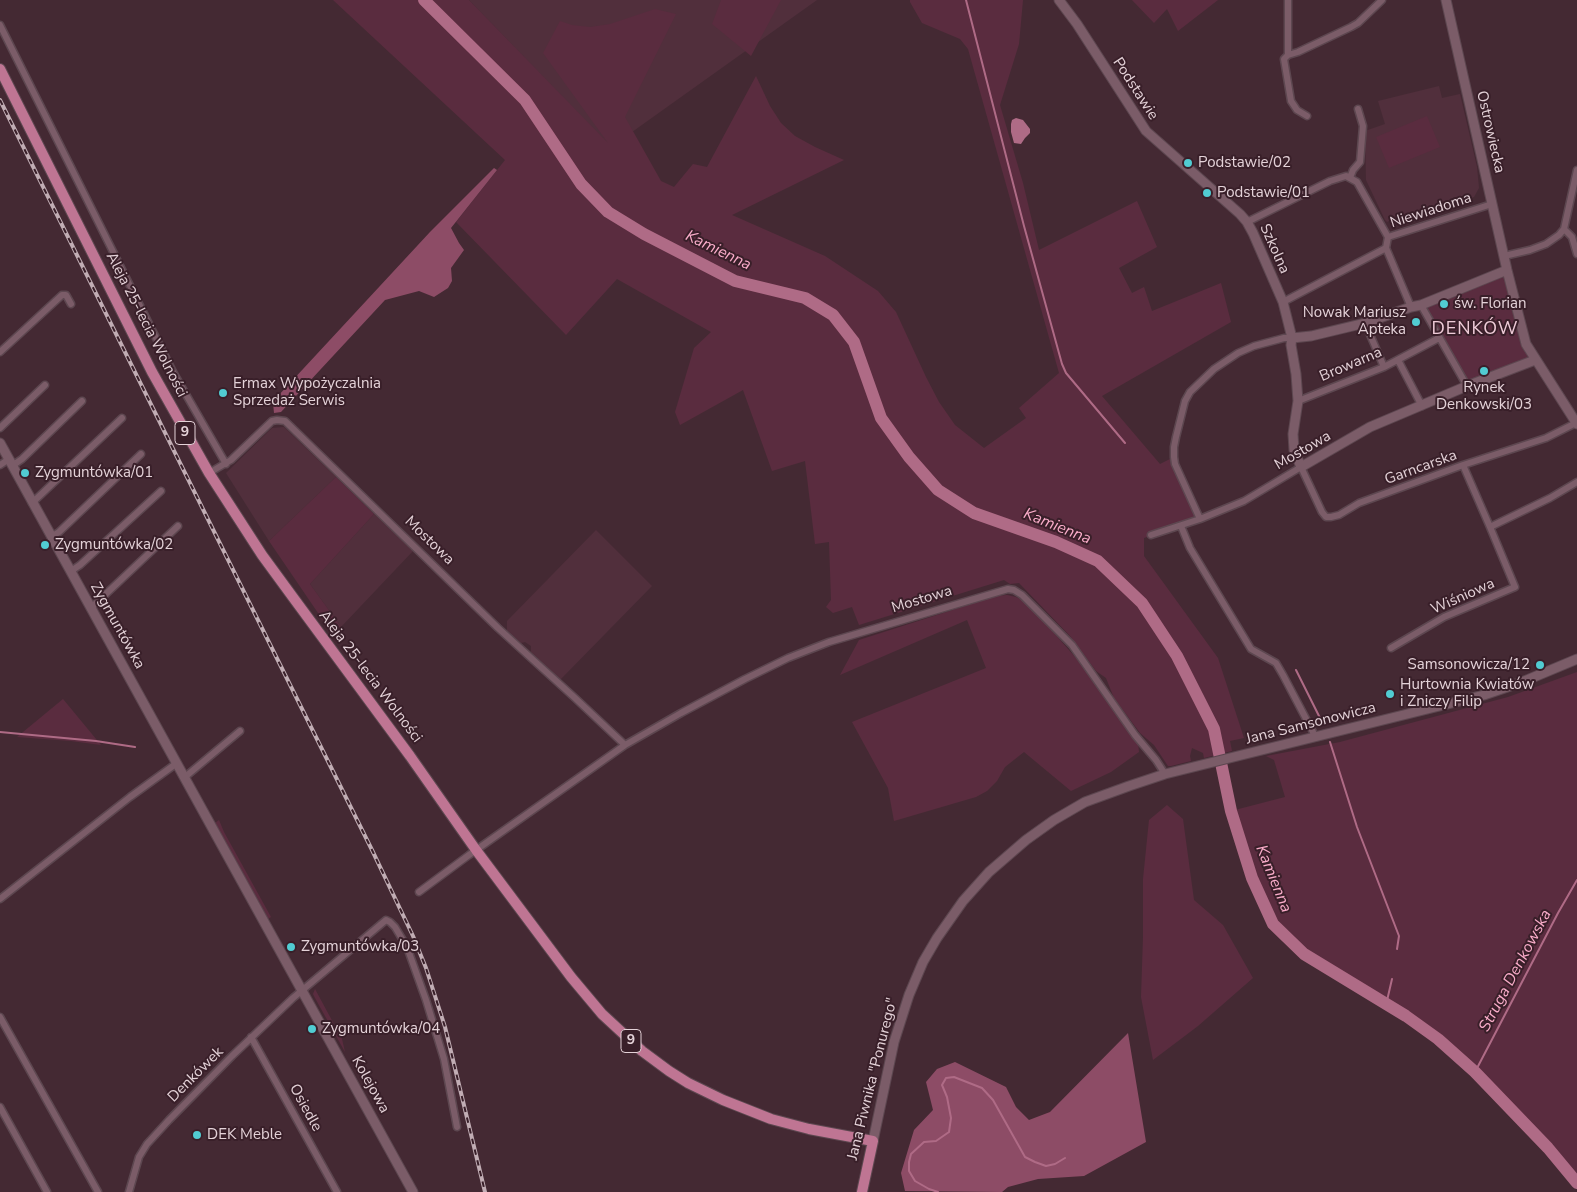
<!DOCTYPE html>
<html>
<head>
<meta charset="utf-8">
<style>
	body { margin:0 }
	canvas { display:block; background:#442933 }
</style>
</head>
<body>
<canvas width="1577" height="1192"></canvas>
<script>
const ctx = document.querySelector('canvas').getContext('2d');
ctx.lineJoin = 'round';
function fill(path, color) { ctx.fillStyle = color; ctx.fill(path, 'evenodd'); }
const toPath = rows => new Path2D(rows.map(r => 'M' + r).join(''));
function trace(path, color, width, dash) { ctx.strokeStyle = color; ctx.lineWidth = width; ctx.lineCap = dash ? 'butt' : 'round'; ctx.setLineDash(dash || []); ctx.stroke(path); }
function drawText(font, color, halo, rows, align = 'center') {
  ctx.font = font + ' "Nunito Sans",sans-serif'; ctx.lineWidth = 4; ctx.setLineDash([]); ctx.textBaseline = 'middle'; ctx.strokeStyle = halo; ctx.fillStyle = color; for (const [text, x, y, turn = 0] of rows) {
    ctx.save(); ctx.translate(x, y); ctx.rotate((+turn || 0) * Math.PI / 180); ctx.textAlign = isNaN(turn) ? turn : align; if (halo) ctx.strokeText(text, 0, 0); ctx.fillText(text, 0, 0); ctx.restore();
  }
}
fill(toPath([
	[469,0,817,0,611,147],
	[1439,86,1442,98,1460,94,1477,167,1479,188,1474,197,1435,212,1434,210,1416,218,1415,216,1397,224,1395,218,1387,222,1385,220,1366,180,1365,131,1385,124,1378,101],
	[284,427,336,477,269,541,226,473,272,428],
	[374,514,413,551,341,627,310,584],
	[596,530,652,586,560,680,531,652,531,646,525,642,521,643,507,631,507,621]
]), '#512f3c');
fill(toPath([
	[333,0,469,0,608,143,543,53,560,21,572,25,590,27,610,24,655,9,676,14,625,117,661,181,674,187,693,164,707,167,756,76,770,106,781,123,795,136,815,147,844,160,732,215,825,256,878,291,896,312,926,377,939,402,955,425,984,448,1026,418,1019,408,1059,373,968,49,960,39,922,23,910,2,910,0,1023,0,1019,44,1000,105,1023,183,1039,250,1137,201,1157,247,1119,268,1132,293,1144,287,1152,311,1221,283,1231,322,1102,396,1160,464,1174,457,1200,519,1144,538,1144,556,1218,658,1244,738,1230,741,1232,751,1204,758,1203,753,1192,748,1190,756,1191,761,1171,766,1168,766,1154,745,1140,733,1114,698,1106,678,1096,671,1070,636,1019,583,1010,584,1004,580,859,625,852,607,833,613,826,607,831,600,829,542,815,544,805,461,772,471,743,390,680,425,675,412,694,348,711,332,617,279,566,335,456,222,505,160],
	[721,0,781,0,751,56,712,24],
	[1132,0,1218,0,1178,31,1167,9,1154,23],
	[1427,116,1440,147,1389,168,1376,137],
	[1507,270,1535,360,1467,386,1421,305],
	[336,477,374,514,310,584,341,627,333,635,269,541],
	[1007,595,1016,597,1023,600,1031,607,1076,658,1138,743,1139,752,1111,772,1071,791,1024,752,1005,767,997,781,987,791,976,797,894,821,888,788,852,722,986,668,967,620,840,675,859,640,996,596],
	[1577,672,1577,1183,1548,1148,1475,1072,1438,1039,1406,1016,1304,954,1273,924,1252,878,1231,811,1285,797,1274,760,1266,756,1340,742,1508,697],
	[63,699,101,745,71,741,17,737],
	[1167,805,1183,819,1194,900,1223,925,1253,978,1198,1026,1153,1060,1141,997,1143,937,1143,879,1149,820],
	[219,820,224,832,271,917,268,919,215,823],
	[315,989,342,1039,345,1052,315,998,313,994]
]), '#5a2c3f');
fill(toPath([
	[494,168,497,170,451,228,459,243,464,250,451,268,452,281,448,288,434,297,419,291,385,300,281,412,274,413,273,403,278,396,430,232],
	[1128,1033,1146,1142,1084,1176,1038,1179,1008,1187,1002,1192,905,1191,901,1173,914,1130,933,1110,926,1082,937,1069,955,1062,1006,1087,1016,1107,1029,1120,1050,1112]
]), '#8d4c66');
fill(toPath([
	[1016,118,1023,120,1030,129,1030,133,1025,138,1021,144,1014,143,1011,132,1011,124,1012,120]
]), '#af6b86');
trace(toPath([
	[966,0,1024,226,1062,364,1066,373,1125,443],
	[1296,670,1322,722],
	[0,732,96,741,135,747],
	[1330,742,1357,827,1399,936,1397,949],
	[1386,1005,1392,979],
	[1475,1072,1558,913,1577,880],
	[938,1192,929,1189,915,1181,909,1171,909,1162,911,1154,924,1142,936,1141,949,1132,951,1118,947,1097,942,1085,946,1078,954,1077,982,1088,993,1100,1025,1157,1035,1162,1046,1166,1055,1164,1065,1158]
]), '#af6b86', 2);
trace(toPath([
	[424,0,525,100,581,184,608,212,644,234,735,281,805,298,833,315,854,342,881,418,909,457,938,490,974,513,1056,542,1098,561,1142,603,1177,656,1214,729,1231,811,1252,878,1273,924,1304,954,1406,1016,1438,1039,1475,1072,1548,1148,1577,1183]
]), '#af6b86', 12);
const street = toPath([
	[0,25,173,372,226,464],
	[1288,55,1298,52,1351,27,1358,23,1382,0],
	[1288,55,1284,59,1291,101,1297,110,1307,116],
	[1288,55,1288,0],
	[1350,178,1353,170,1360,162,1363,126,1358,109],
	[1247,222,1330,181,1346,176,1357,182,1388,237],
	[1564,229,1572,237,1577,254],
	[1388,237,1492,204],
	[1386,248,1411,307],
	[1504,256,1530,250,1546,244,1559,235,1564,229,1577,170],
	[1283,302,1386,248,1388,237],
	[1421,305,1467,386],
	[1365,323,1384,367],
	[0,352,62,295,66,295,71,304],
	[1398,360,1422,406],
	[1298,401,1384,367,1439,338],
	[0,428,45,385],
	[0,465,9,459],
	[1463,465,1490,527],
	[12,466,22,459,82,401],
	[209,473,231,460,272,421,277,420,285,421,498,628,575,698,625,745],
	[32,503,122,418],
	[1200,519,1175,464,1174,457,1174,447,1176,437,1185,401,1190,392,1214,369,1238,353,1254,346,1284,338,1292,338],
	[1181,526,1190,548,1251,649,1276,663,1283,675,1313,732,1314,737],
	[1151,535,1200,519,1244,501,1301,467,1322,512,1326,517,1331,517,1339,515,1359,503,1463,465,1546,438,1576,423],
	[51,537,59,532,141,454],
	[71,571,80,565,161,491],
	[91,608,178,526],
	[1391,648,1444,617,1515,587,1490,527,1550,498,1577,482],
	[185,777,240,731],
	[419,892,469,855,625,745,681,713,745,679,788,658,829,642,1008,589,1014,590,1022,595,1072,645,1135,735,1156,760,1165,774],
	[0,899,130,797,177,763],
	[0,1017,98,1192],
	[251,1037,337,1192],
	[0,1107,47,1192],
	[129,1192,139,1157,147,1144,169,1120,232,1056,293,998,386,920,390,922,395,927,407,947,426,1000,444,1059,457,1127]
]);
const secondary = toPath([
	[1059,0,1077,24,1146,131,1240,214,1247,222,1253,233,1283,302,1292,338,1291,345,1296,374,1298,401,1293,434,1294,450,1301,467,1370,427,1467,386,1535,360],
	[1446,0,1507,270,1526,344,1577,424],
	[1292,338,1311,336,1365,323,1411,307,1421,305,1507,270],
	[0,443,413,1192],
	[873,1141,894,1042,909,995,923,962,937,938,963,901,989,872,1026,840,1054,820,1085,802,1129,786,1165,774,1484,695,1522,682,1577,659]
]);
const primary = toPath([
	[0,69,152,372,209,473,262,555,292,596,410,756,476,850,571,977,602,1014,642,1051,669,1071,688,1083,723,1100,771,1119,809,1129,873,1141,862,1192]
]);
trace(street, '#5d4750', 9);
trace(secondary, '#5d4750', 11);
trace(primary, '#5d4750', 12);
trace(street, '#7b5c68', 6);
trace(secondary, '#7b5c68', 9);
trace(primary, '#bf7593', 10);
const rail = toPath([
	[0,100,372,850,413,936,426,968,445,1027,485,1192]
]);
trace(rail, '#c1adb4', 4);
trace(rail, '#391f29', 2, [5.5]);
for (const [x, y, r, color] of [
	[1188,163,5,"#51ccd2"],
	[1207,193,5,"#51ccd2"],
	[1444,304,5,"#51ccd2"],
	[1416,322,5,"#51ccd2"],
	[1484,371,5,"#51ccd2"],
	[223,393,5,"#51ccd2"],
	[25,473,5,"#51ccd2"],
	[45,545,5,"#51ccd2"],
	[1540,665,5,"#51ccd2"],
	[1390,694,5,"#51ccd2"],
	[291,947,5,"#51ccd2"],
	[312,1029,5,"#51ccd2"],
	[197,1135,5,"#51ccd2"]
]) { const dot = new Path2D(); dot.arc(x, y, r, 0, 2 * Math.PI); ctx.fillStyle = color; ctx.fill(dot); trace(dot, '#391f29', 2); }
for (const [x, y, w] of [
	[185,433,20],
	[631,1041,20]
]) { const box = new Path2D(); box.roundRect(x - w / 2, y - 11.5, w, 23, 4); ctx.fillStyle = '#391f29'; ctx.fill(box); trace(box, '#e4d2d8', 1); }
drawText('bold 14px', '#e4d2d8', null, [
	["9",185,433],
	["9",631,1041]
]);
drawText('15px', '#e4d2d8', '#391f29', [
	["Podstawie",1135,89,57],
	["Ostrowiecka",1490,132,77],
	["Niewiadoma",1431,211,-18],
	["Szkolna",1274,249,66],
	["Aleja 25-lecia Wolności",146,325,63],
	["Browarna",1351,365,-23],
	["Mostowa",1303,451,-30],
	["Garncarska",1421,468,-20],
	["Mostowa",429,541,44],
	["Wiśniowa",1463,597,-24],
	["Mostowa",922,600,-17],
	["Zygmuntówka",117,626,61],
	["Aleja 25-lecia Wolności",370,677,53],
	["Jana Samsonowicza",1311,724,-14],
	["Denkówek",196,1075,-45],
	["Jana Piwnika \"Ponurego\"",873,1079,-76],
	["Kolejowa",370,1085,61],
	["Osiedle",305,1108,61]
]);
drawText('15px', '#e4d2d8', '#391f29', [
	["Podstawie/02",1198,163],
	["Podstawie/01",1217,193],
	["św. Florian",1454,304],
	["Nowak Mariusz",1406,313,"right"],
	["Apteka",1406,330,"right"],
	["Ermax Wypożyczalnia",233,384],
	["Sprzedaż Serwis",233,401],
	["Rynek",1484,388,"center"],
	["Denkowski/03",1484,405,"center"],
	["Zygmuntówka/01",35,473],
	["Zygmuntówka/02",55,545],
	["Samsonowicza/12",1530,665,"right"],
	["Hurtownia Kwiatów",1400,685],
	["i Zniczy Filip",1400,702],
	["Zygmuntówka/03",301,947],
	["Zygmuntówka/04",322,1029],
	["DEK Meble",207,1135]
], 'left');
drawText('italic 16px', '#f9acc9', '#391f29', [
	["Kamienna",718,251,26],
	["Kamienna",1057,527,22],
	["Kamienna",1273,879,68],
	["Struga Denkowska",1516,971,-62]
]);
ctx.letterSpacing = '1px';
drawText('18px', '#efccd8', '#391f29', [
	["DENKÓW",1475,330]
]);
ctx.letterSpacing = '0px';
</script>
</body>
</html>
